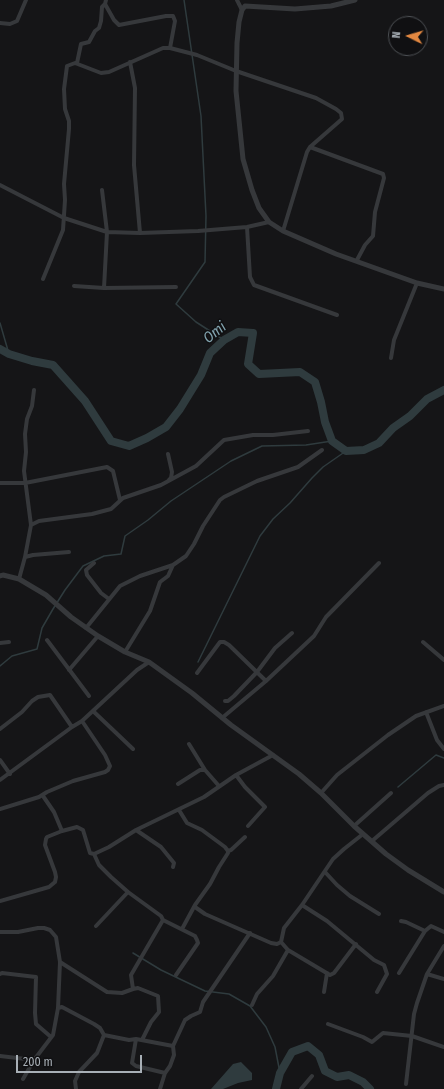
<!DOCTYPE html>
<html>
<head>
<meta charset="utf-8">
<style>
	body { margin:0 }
	#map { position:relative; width:444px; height:1089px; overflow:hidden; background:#151517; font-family:"Fira Sans Condensed",sans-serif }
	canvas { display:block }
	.north { position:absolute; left:388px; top:16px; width:40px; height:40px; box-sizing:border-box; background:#101012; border:1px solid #4d5054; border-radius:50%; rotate:275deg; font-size:11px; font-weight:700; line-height:16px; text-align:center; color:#a8afb6 }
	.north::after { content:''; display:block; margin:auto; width:14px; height:18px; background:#e38841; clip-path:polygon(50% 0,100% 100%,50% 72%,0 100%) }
	.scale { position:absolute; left:16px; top:1055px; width:126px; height:18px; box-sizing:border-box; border:2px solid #a8afb6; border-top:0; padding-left:5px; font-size:12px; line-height:14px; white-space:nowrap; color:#a8afb6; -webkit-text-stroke:3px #101012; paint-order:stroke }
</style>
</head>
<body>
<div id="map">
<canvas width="444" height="1089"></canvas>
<div class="north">N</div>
<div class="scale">200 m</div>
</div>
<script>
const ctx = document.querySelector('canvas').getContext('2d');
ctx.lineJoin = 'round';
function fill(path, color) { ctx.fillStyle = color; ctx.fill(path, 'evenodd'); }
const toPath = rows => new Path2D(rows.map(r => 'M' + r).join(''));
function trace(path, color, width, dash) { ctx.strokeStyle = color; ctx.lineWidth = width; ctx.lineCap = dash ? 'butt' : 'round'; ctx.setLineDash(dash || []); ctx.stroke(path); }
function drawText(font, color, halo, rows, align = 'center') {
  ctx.font = font + ' "Fira Sans Condensed",sans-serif'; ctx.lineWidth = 3; ctx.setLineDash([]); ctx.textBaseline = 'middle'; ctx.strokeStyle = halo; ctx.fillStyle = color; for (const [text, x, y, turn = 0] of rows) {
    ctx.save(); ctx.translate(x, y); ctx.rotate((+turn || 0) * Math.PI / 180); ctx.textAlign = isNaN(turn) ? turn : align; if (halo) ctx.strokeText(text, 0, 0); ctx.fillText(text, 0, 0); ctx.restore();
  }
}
fill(toPath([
	[241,1062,252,1073,252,1080,238,1083,223,1089,211,1089,233,1064]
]), '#2f3b3e');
trace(toPath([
	[184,0,201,116,206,216,205,262,176,304,196,322,224,340],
	[0,323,9,354],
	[198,662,260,536,273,519,290,503,312,478,323,467,346,451],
	[0,666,12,656,37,649,42,628,53,609,65,590,83,566,104,556,121,554,125,536,148,520,171,501,231,461,262,446,306,445,332,441],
	[398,787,436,755,444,758],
	[133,953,161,970,184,981,205,991,229,994,250,1006,266,1027,275,1047,280,1073]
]), '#2f3b3e', 1.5);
trace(toPath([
	[0,349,9,354,32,361,53,365,85,401,111,441,129,446,147,438,166,427,180,409,201,375,210,353,224,340,238,332,253,333,248,364,259,374,300,372,315,382,321,402,325,422,332,441,346,451,364,450,379,443,393,428,410,416,427,399,444,390],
	[276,1089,280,1073,292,1052,308,1046,319,1055,325,1071,337,1077,349,1075,363,1082,370,1089]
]), '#2f3b3e', 8);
trace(toPath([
	[237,0,242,10],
	[105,4,114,20,119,25,166,16,173,16,175,21,170,48],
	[0,23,10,24,17,21,26,0],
	[130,62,135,88,134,165,140,233],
	[77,63,81,44,89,42,95,31,99,28,101,21,102,7,105,4,106,0],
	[310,147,383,174,384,178,375,212,373,236,365,245,357,260],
	[0,185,64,218,107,232,140,233,198,231,247,227,269,222],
	[102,190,107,232,104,288],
	[247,227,250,277,254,285,337,315],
	[43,279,63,230,65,200,64,184,69,129,69,121,65,109,64,89,67,66,75,63,101,73,109,72,163,48,170,48,197,55,236,71,316,98,336,109,341,113,342,119,310,147,307,152,283,231],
	[74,286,104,288,176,287],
	[391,358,394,340,417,283],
	[168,454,172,472,171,478,169,480],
	[0,483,25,483,107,467,113,471,120,500],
	[31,525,39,521,92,514,111,509,123,498,161,485,196,466,224,440,253,435,273,435,308,431],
	[25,557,33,555,69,552],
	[94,563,86,570,87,575,101,593,109,599],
	[19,579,25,557,31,525,24,471,26,452,25,434,27,419,32,406,34,390],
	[86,628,120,586,140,576,173,565,186,556,194,544,203,526,220,500,224,497,257,481,298,467,322,450],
	[47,640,89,696],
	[423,642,444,660],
	[0,643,9,642],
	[125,652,150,611,160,582,168,576,173,565],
	[69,670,98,636],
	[197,673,220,642,224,642,229,645,266,681],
	[225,701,228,701,234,696,257,672,275,648,292,633],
	[93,711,133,749],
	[426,712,437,740,444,749],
	[222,718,266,681,314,636,326,617,379,563],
	[0,729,22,712,32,701,38,697,50,695,72,727],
	[189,744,205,770,219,786],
	[0,760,10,774],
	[236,775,245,787,265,807,248,826],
	[0,780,72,727,82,721,137,670,149,662],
	[178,784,200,770,205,770],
	[321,793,337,775,388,735,416,716,444,706],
	[43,796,54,812,62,831],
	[0,809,39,797,47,792,73,781,105,772,108,770,110,766,105,755,82,721],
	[179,810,187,823,202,830,225,847,228,851,228,853,219,867,210,884,195,905,182,929],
	[354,826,391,793],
	[136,830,161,847,174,863,173,867],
	[372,841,428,793,439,786,444,785],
	[228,851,231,850,245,837],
	[94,854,109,847,136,830,204,797,236,775,273,755],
	[325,872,337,885,350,896,379,914],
	[0,901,49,887,55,882,56,877,55,872,45,845,46,839,47,837,62,831,77,827,83,830,90,853,94,854,99,865,111,877,128,892,161,916,163,920,195,936,197,940,198,943,176,975],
	[302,905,327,921,374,960,384,965,387,974,377,992],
	[195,907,205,914,271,943,277,944,281,942],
	[401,921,406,922,425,931],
	[96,926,128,892],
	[0,932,18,932,38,928,44,928,50,930,56,937,60,962,58,1008,53,1035,34,1060,23,1079],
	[288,950,330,975,334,973,356,944],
	[60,962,107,992,122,993,133,989,138,988,158,996,159,1012,151,1022,142,1040],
	[399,973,425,931,431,926,444,932],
	[0,974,2,973,36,977,35,1013,36,1024,51,1037],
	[427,974,444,979],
	[133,989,131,975,163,920],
	[324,992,327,973],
	[252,1005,257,994,273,976,288,950,281,942,284,928,302,905,333,859,344,849,363,834],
	[58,1008,62,1007,94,1024,100,1028,104,1035,97,1053,79,1072,75,1081,76,1089],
	[328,1024,363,1037,372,1042,383,1033,412,1036,444,1047],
	[104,1035,129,1040,136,1039,173,1046],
	[136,1039,132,1063,136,1066,165,1073,170,1066,174,1055,173,1046,185,1020,191,1016,200,1012,203,1002,250,933],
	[0,1056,34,1060],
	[406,1084,414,1014,417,1003,427,974,444,946],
	[160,1089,165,1073],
	[301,1089,312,1076]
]), '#36383b', 4);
trace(toPath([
	[355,0,331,6,295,9,245,6,242,10,239,22,237,43,236,91,243,159,252,190,259,208,269,222,283,231,336,254,417,283,444,289],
	[0,576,3,575,19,579,46,595,71,617,98,636,125,652,149,662,192,693,231,725,299,774,321,793,354,826,386,854,408,870,444,892]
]), '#36383b', 5);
drawText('italic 15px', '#82a3ae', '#101012', [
	["Omi",215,333,-38]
]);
</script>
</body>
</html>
